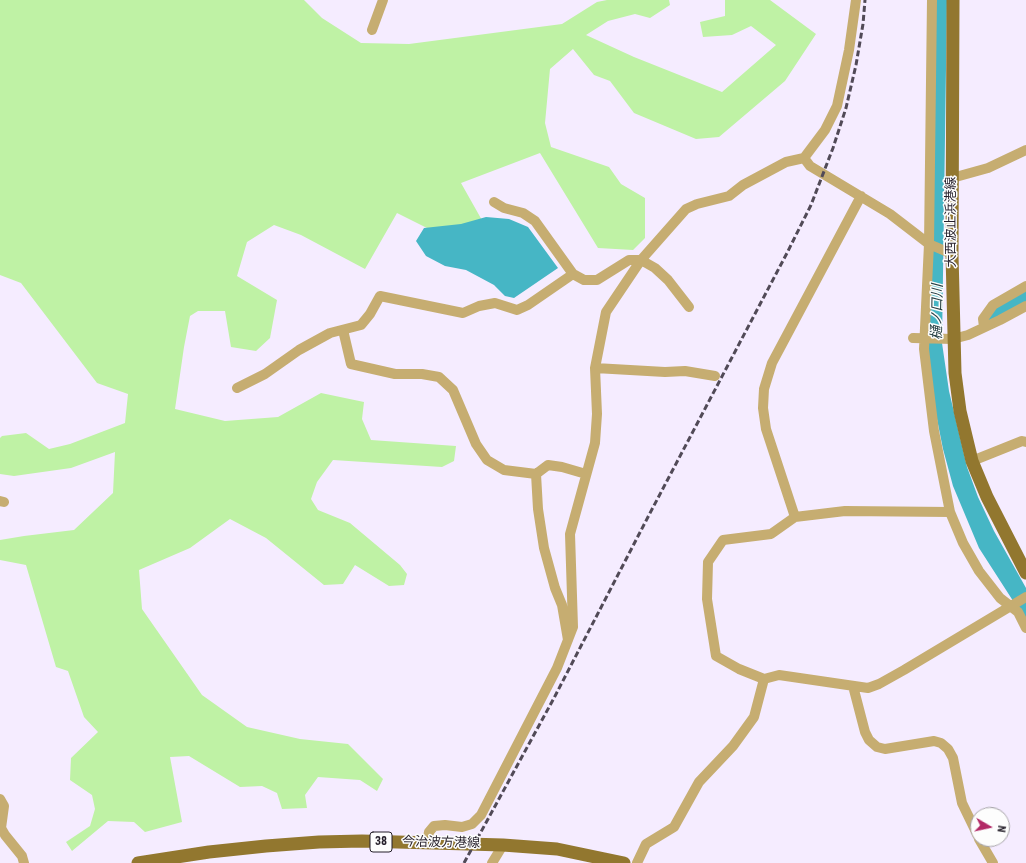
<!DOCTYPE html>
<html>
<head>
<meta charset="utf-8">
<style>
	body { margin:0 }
	#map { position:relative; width:1026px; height:863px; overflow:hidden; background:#f5ecff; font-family:"Roboto Condensed",sans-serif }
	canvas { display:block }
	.north { position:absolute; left:970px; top:807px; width:40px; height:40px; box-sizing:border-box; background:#fdfdfd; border:1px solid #a7a4a9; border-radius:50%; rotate:99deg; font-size:11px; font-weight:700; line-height:16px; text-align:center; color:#251f2a }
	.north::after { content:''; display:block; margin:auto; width:14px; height:18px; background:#b22866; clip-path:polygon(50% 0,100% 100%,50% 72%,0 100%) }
</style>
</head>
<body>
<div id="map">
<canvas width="1026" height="863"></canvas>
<div class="north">N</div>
</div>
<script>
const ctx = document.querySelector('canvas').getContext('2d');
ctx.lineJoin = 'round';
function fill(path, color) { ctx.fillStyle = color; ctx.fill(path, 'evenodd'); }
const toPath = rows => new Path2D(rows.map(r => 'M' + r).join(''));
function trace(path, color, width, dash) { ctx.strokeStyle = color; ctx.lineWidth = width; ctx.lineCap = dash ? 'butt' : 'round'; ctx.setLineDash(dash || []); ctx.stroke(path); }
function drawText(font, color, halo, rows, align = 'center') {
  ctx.font = font + ' "Roboto Condensed","Noto Sans JP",sans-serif'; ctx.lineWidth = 3; ctx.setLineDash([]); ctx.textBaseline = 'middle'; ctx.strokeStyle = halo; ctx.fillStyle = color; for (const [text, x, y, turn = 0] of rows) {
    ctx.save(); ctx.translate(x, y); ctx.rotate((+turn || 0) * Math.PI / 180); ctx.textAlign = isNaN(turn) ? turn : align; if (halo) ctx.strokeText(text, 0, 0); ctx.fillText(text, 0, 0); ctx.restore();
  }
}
fill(toPath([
	[0,0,304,0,322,18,361,43,409,44,562,24,597,2,607,0,669,0,670,5,650,18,635,14,608,21,586,35,634,57,722,92,776,45,751,26,732,35,703,37,700,22,725,16,725,0,770,0,816,34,785,81,719,137,696,139,634,113,610,81,594,75,573,49,550,69,545,123,551,147,609,167,621,184,645,198,645,238,633,250,598,248,540,153,461,183,483,222,433,231,397,213,365,269,301,235,274,225,247,242,237,276,277,300,270,338,256,351,231,347,225,311,198,311,190,316,184,347,175,409,225,421,278,417,321,393,364,402,362,419,371,440,456,446,454,461,442,467,333,460,317,482,311,499,318,510,350,523,400,565,407,574,404,585,389,586,355,565,343,584,324,585,266,538,230,519,190,548,139,570,142,609,202,695,247,727,300,739,348,744,383,779,377,791,360,780,318,777,305,795,307,808,282,809,277,793,262,786,240,787,189,756,170,757,182,822,145,832,134,822,108,821,72,851,66,842,90,826,95,809,92,795,70,780,71,758,98,732,84,717,68,671,56,667,26,565,0,560,0,540,24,536,74,530,113,493,115,452,71,468,14,476,0,474,0,438,2,436,26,433,49,449,70,444,125,423,128,394,97,383,21,283,0,275]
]), '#bff2a5');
fill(toPath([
	[936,0,947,0,942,343,949,391,967,467,978,497,994,531,1026,588,1026,621,979,548,953,486,943,449,931,389,929,369,929,342],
	[486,217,509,219,528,227,558,268,514,298,505,296,494,285,466,270,445,266,426,256,416,241,424,228,461,224]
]), '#46b6c5');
trace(toPath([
	[993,314,1026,294]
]), '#46b6c5', 19);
trace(toPath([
	[932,0,929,244,924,349,934,431,950,512,963,543,979,571,1000,598,1018,612,1026,628],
	[372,30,383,0],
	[804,158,810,166,890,214,929,244,952,254],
	[952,178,988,168,1026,150],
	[494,202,504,208,523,213,535,221,573,274,584,280,597,280,629,260,641,260,655,268,668,280,689,307],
	[984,327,983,319,993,305,1026,286],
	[343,330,351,364,395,374,422,374,439,377,453,390,476,444,487,460,504,470,536,474,538,509,544,548,555,588,562,605,568,640],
	[913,338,953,339,968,335,1000,320,1026,306],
	[595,368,665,372,685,371,715,376],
	[237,388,265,374,299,350,330,333,361,325,370,314,380,296,463,313,479,306,495,303,517,310,528,305,573,274],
	[972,461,1022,441,1026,442],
	[536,474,548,465,562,467,586,474],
	[0,501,4,502],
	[950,512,845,511,795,517,771,534,723,540,708,562,707,599,716,656,739,669,764,679,779,675,868,688,879,684,904,670,1026,597],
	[795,517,766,429,763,408,764,389,772,363,861,196],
	[853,686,865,732,869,740,877,747,885,749,934,741,941,743,948,749,953,758,962,803,978,836],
	[0,799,4,806,1,828,5,835,22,856,24,863],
	[979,839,993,863],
	[427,843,429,832,434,826,445,825,462,827,472,824,481,815,557,668,573,627,570,534,595,443,597,414,595,368,606,312,641,260,686,209,697,204,729,196,743,185,786,162,804,158,825,130,837,106,849,50,856,0],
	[492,863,503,845],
	[637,863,646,844,674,827,699,782,733,746,754,717,764,679]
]), '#c6ad71', 10);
trace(toPath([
	[953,0,952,254,955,373,960,411,972,461,987,497,1026,573],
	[138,863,209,852,266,846,319,842,362,841,503,845,557,849,624,863]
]), '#92772f', 13);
trace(toPath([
	[464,863,554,698,649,515,787,253,811,205,833,148,846,108,856,65,863,24,865,0]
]), '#514a57', 3, [6, 3]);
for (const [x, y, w] of [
	[381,842,22]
]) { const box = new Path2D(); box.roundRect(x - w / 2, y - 10, w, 20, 3); ctx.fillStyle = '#fdfdfd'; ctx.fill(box); trace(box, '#251f2a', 1); }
drawText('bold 12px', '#251f2a', null, [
	["38",381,842]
]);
drawText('13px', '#251f2a', '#fdfdfd', [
	["大西波止浜港線",952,222,-90],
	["今治波方港線",441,843,1]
]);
drawText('italic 14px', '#284145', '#fdfdfd', [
	["樋ノ口川",938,312,-89]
]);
</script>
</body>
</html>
